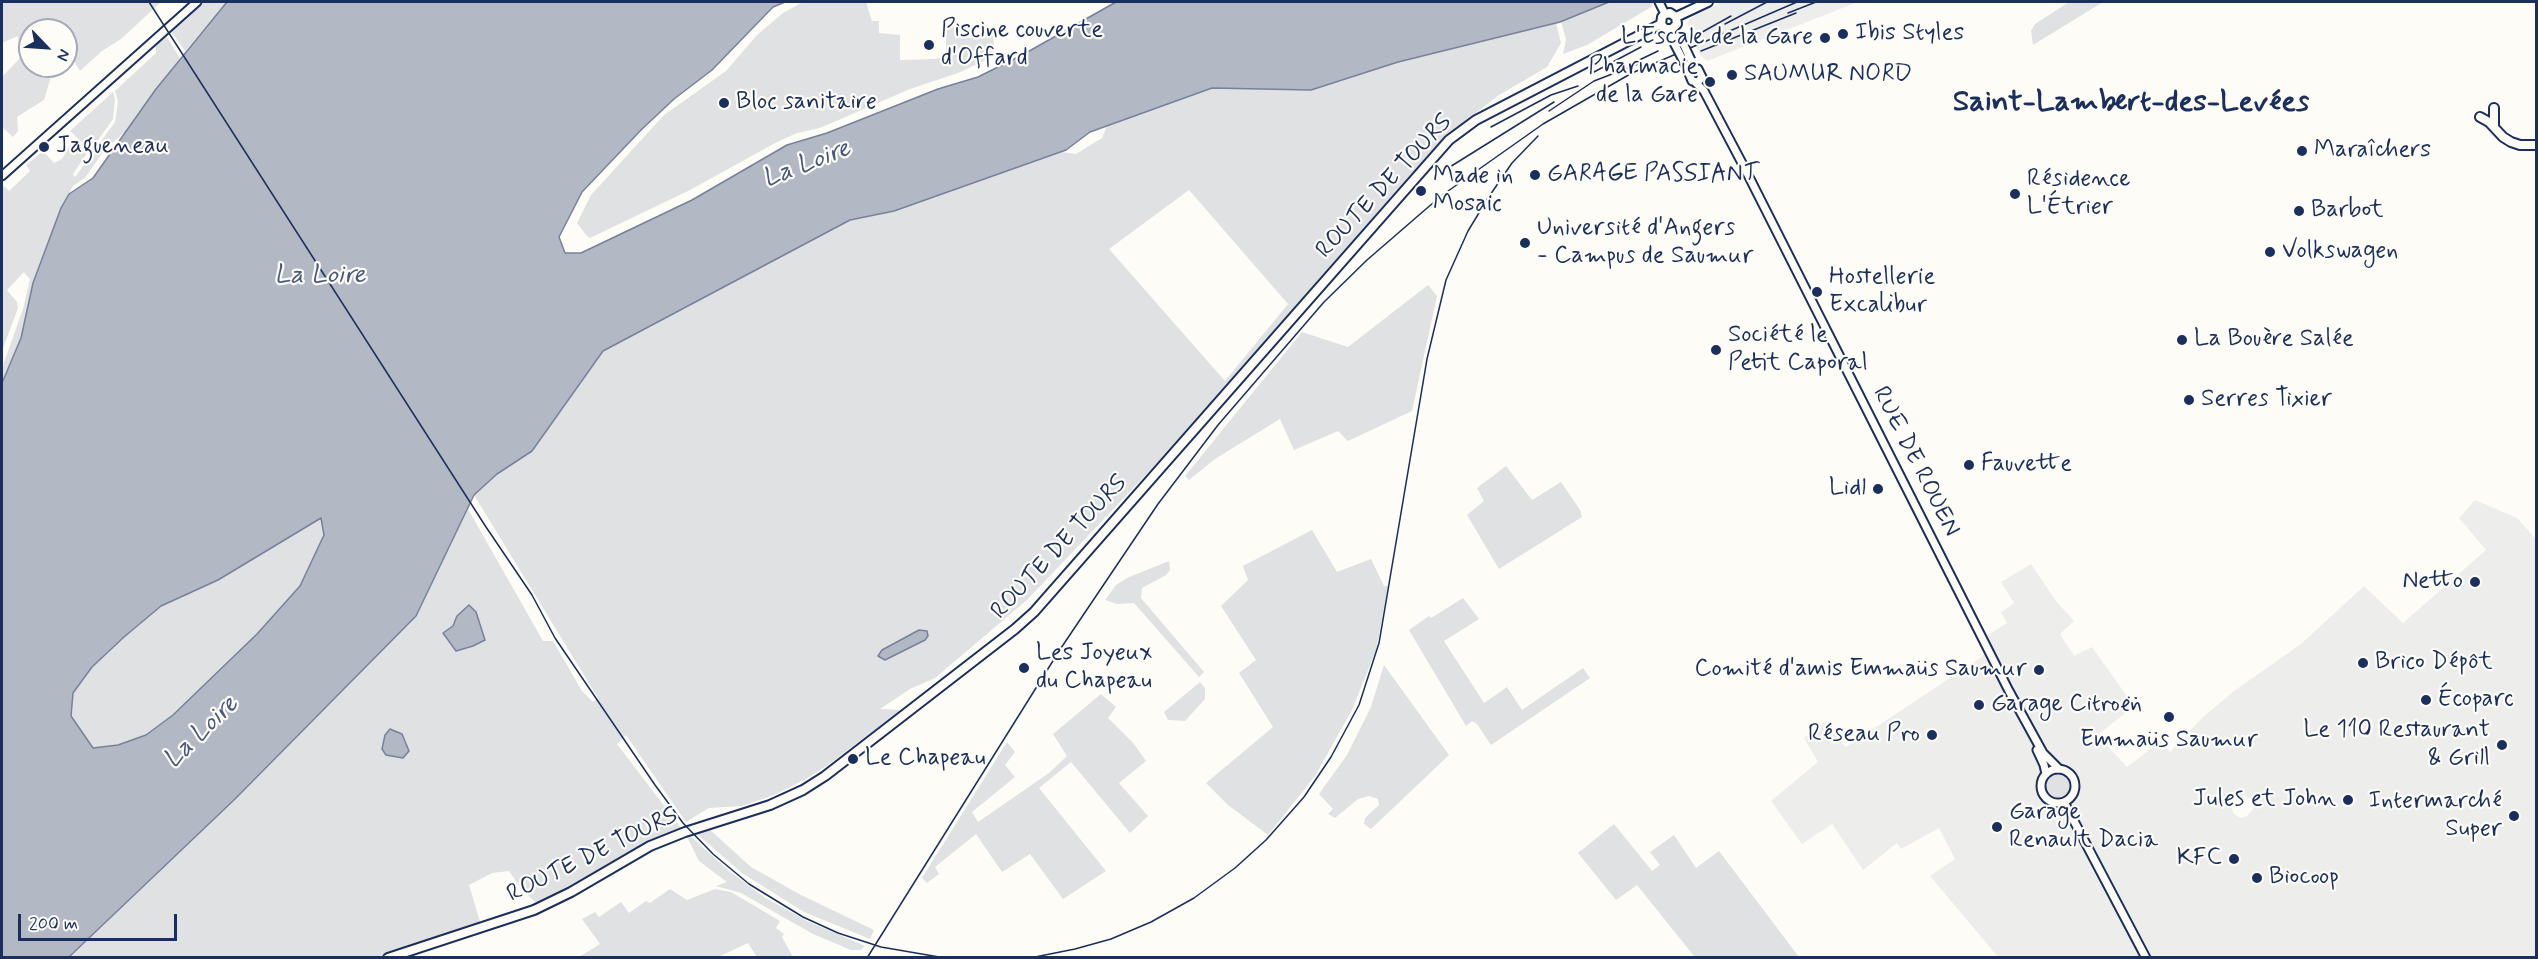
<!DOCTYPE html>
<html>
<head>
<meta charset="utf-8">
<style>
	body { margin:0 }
	#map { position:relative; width:2538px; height:959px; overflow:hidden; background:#fdfcf7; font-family:Mynerve,sans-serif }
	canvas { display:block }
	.frame { position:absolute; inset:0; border:3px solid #1b2f5e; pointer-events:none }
	.north { position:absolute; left:18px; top:18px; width:60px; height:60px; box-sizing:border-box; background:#fdfcf7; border:2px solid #a3aaba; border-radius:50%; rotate:115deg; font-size:16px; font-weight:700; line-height:24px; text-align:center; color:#1b2f5e }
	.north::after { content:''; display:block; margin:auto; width:21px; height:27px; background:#1b2f5e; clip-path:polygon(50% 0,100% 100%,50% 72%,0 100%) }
	.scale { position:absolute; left:18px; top:914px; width:159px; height:27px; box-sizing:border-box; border:3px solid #1b2f5e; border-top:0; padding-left:8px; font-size:18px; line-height:21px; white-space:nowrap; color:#1b2f5e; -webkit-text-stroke:4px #fdfcf7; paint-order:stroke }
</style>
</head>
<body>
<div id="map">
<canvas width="2538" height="959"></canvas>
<div class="frame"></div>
<div class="north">N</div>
<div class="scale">200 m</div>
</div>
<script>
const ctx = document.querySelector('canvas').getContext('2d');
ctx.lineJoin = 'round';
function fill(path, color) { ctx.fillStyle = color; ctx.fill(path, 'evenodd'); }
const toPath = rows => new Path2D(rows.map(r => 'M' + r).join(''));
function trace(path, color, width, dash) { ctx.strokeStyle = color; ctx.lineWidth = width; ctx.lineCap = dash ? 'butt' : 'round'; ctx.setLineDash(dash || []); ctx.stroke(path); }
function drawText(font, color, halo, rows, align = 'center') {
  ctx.font = font + ' Mynerve,sans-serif'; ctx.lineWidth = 4.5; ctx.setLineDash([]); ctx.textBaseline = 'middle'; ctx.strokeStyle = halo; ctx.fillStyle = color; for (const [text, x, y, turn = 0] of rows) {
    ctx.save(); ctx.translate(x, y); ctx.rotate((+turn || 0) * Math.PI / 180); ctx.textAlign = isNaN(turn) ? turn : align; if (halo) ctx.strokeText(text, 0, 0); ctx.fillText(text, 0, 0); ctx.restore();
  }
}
fill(toPath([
	[1722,2,1858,2,1707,61,1700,55,1687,23,1691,18],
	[2475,500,2517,518,2536,539,2536,957,1998,957,1930,876,1955,859,1939,828,1901,849,1897,843,1863,870,1832,824,1802,844,1771,801,1818,762,1804,738,1825,722,1846,747,1989,652,1983,638,2007,623,2001,612,2014,603,2001,582,2031,564,2056,601,2074,621,2060,634,2074,656,2092,647,2134,706,2098,735,2127,767,2161,741,2170,752,2201,719,2234,691,2301,644,2364,586,2403,623,2486,550,2459,518],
	[2244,795,2250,799,2253,809,2247,816,2240,818,2233,813,2231,804,2234,798]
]), '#edeeec');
fill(toPath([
	[2,2,161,2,121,39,102,51,80,71,69,53,66,55,66,30,30,30,30,66,54,66,44,100,17,117,18,131,13,137,2,127,2,77,20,58,18,36,2,43],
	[204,2,227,2,185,51,171,31],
	[803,2,866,2,872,21,879,21,879,33,900,35,900,60,935,59,943,57,946,52,946,31,952,25,958,31,960,30,969,38,993,36,995,56,958,73,910,89,820,128,797,133,777,142,690,190,590,238,587,236,577,223,591,195,664,115,726,71,757,35,783,13],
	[1609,2,1651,2,1653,6,1587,45,1563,54,1566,40,1561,21],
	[2069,2,2103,2,2033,45,2031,31,2035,24],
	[1556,23,1561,43,1547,67,1499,95,1443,138,1159,461,1027,600,935,678,910,689,880,709,901,710,832,762,806,779,774,795,742,806,709,808,686,822,626,735,617,744,681,828,656,840,652,839,537,904,520,887,509,871,492,873,469,885,481,925,397,949,378,957,69,958,235,799,416,616,468,509,543,641,553,641,582,691,593,702,598,698,474,495,497,474,532,451,603,351,850,220,894,211,1061,152,1076,154,1102,138,1107,126,1212,88,1311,90,1398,62],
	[1189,190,1288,304,1225,381,1109,249],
	[166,36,180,58,140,115,126,131,105,149,85,178,73,186,61,208,33,283,21,338,2,383,2,368,23,309,30,279,24,272,7,290,17,302,18,308,2,351,2,188,4,186,9,191,30,171,26,165,43,151,54,163,62,159,74,139,84,145,87,153,73,174,75,177,115,122,118,102,115,91,156,53,156,46],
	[113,92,115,99,113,119,91,150,70,131],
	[1428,285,1437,296,1412,411,1348,441,1338,431,1294,450,1280,419,1215,459,1189,480,1185,476,1302,332,1348,347],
	[1506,466,1532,500,1561,482,1580,510,1582,517,1499,569,1467,515,1484,501,1477,488],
	[322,518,324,535,300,586,257,634,173,715,146,735,118,745,93,749,71,716,73,693,92,667,124,637,161,606,218,580],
	[1312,530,1337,572,1371,559,1384,586,1388,586,1376,650,1352,710,1315,776,1268,835,1228,805,1206,783,1273,727,1239,673,1256,660,1221,606,1248,580,1243,566],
	[1169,561,1170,570,1166,575,1142,588,1141,598,1204,672,1199,677,1134,603,1117,604,1105,600,1116,585,1127,578],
	[1463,598,1479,619,1444,641,1484,703,1507,687,1522,710,1583,668,1590,678,1491,745,1477,724,1472,721,1466,726,1409,630,1429,616,1431,618],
	[1384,665,1449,755,1371,829,1364,824,1365,818,1379,805,1378,799,1369,796,1358,799,1335,818,1328,814,1333,809,1319,794,1347,755,1371,707],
	[1200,682,1205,688,1205,699,1185,721,1168,720,1164,712],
	[1101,694,1116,707,1108,718,1134,744,1146,761,1119,783,1148,816,1130,833,1071,762,1039,788,1106,871,1063,899,1030,854,1002,872,976,834,935,867,939,874,927,883,922,878,1007,742,1015,752,1005,765,1015,777,972,812,978,822,1049,773,1067,756,1053,734],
	'2045 786a13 13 0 1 1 26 0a13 13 0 1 1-26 0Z',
	[1614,824,1652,871,1660,865,1650,852,1674,835,1696,868,1719,851,1799,957,1692,957,1694,956,1637,885,1616,900,1578,853],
	[708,828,751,867,801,895,874,930,870,939,804,912,742,873,696,833],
	[688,834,729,871,764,897,807,921,865,946,861,950,851,950,813,934,741,893,716,886,727,882,699,861,686,835],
	[670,889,687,900,715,889,731,892,780,921,776,928,784,934,782,937,793,957,757,957,748,943,718,957,579,957,600,944,582,919,595,912,599,917,621,902,629,913,646,901,650,903]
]), '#e0e1e3');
const water = toPath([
	[227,2,785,2,773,7,712,70,674,99,641,130,582,192,559,237,565,253,581,253,692,200,787,145,827,133,938,89,978,77,1024,54,1116,2,1609,2,1560,22,1398,62,1311,90,1212,88,1090,132,1066,150,894,211,850,220,603,351,532,451,497,474,474,495,416,616,235,799,69,957,2,957,2,383,21,338,33,283,61,208,69,194,93,178,156,89,227,2],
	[321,518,324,535,300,586,257,634,173,715,146,735,118,745,93,748,71,716,73,693,92,667,124,637,161,606,218,580,321,518],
	[469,605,476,612,485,640,473,646,456,651,443,633,453,626,457,616,469,605],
	[919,630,927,631,928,636,925,640,885,660,878,656,882,650,919,630],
	[390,729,402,734,409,751,403,758,386,755,382,749,385,735,390,729]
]);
fill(water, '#b3b8c5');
trace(water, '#76819c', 1.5);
const secondary = toPath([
	[1659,2,1665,14],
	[1685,64,1692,81,1698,82,1702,77,1698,69,1693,69,1689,73],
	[1695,82,1704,91,1743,165,2009,691,2043,753,2059,769],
	[2,176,197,2],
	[2037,750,2044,765,2046,774],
	'2041 786a17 17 0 1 1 34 0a17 17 0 1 1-34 0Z',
	[2064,802,2146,958]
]);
const primary = toPath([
	[1676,17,1708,2],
	[1661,24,1665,29,1672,29,1677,24,1676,17],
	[1661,24,1662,17,1665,14,1670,13,1676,17],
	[388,958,534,910,571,892,650,846,685,832,770,805,803,790,825,776,1015,629,1034,612,1449,140,1476,120,1661,24]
]);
const trunk = toPath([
	[2480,117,2489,122,2503,137,2511,142,2520,145,2536,145],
	[2494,126,2494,108]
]);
trace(secondary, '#1b2f5e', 11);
trace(primary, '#1b2f5e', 12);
trace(trunk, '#1b2f5e', 12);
trace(secondary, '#fdfcf7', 7);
trace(primary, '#fdfcf7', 8);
trace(trunk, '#fdfcf7', 8);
trace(toPath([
	[149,2,486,527,532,595,555,638,655,785,683,823,713,854,749,884,803,917,838,933,881,947,945,958],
	[1788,13,1816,2],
	[1725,24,1767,2],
	[1697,35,1731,16],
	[1701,51,1796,13],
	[1631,64,1658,51],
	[1594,72,1641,47],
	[1549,111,1594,81,1638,64],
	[1491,127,1551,95,1578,86],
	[1445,170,1554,102],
	[867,958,1061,648,1158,504,1218,425,1324,302,1367,260,1441,196,1543,124,1632,73,1797,2],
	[1030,958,1075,949,1111,939,1151,922,1194,898,1235,868,1266,840,1304,797,1331,757,1359,705,1379,643,1427,359,1446,280,1468,231,1488,198,1512,163,1538,136]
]), '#1b2f5e', 1.5);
const secondaryBridge = toPath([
	[1681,39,1691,60],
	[1674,43,1685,64]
]);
trace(secondaryBridge, '#1b2f5e', 11, []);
trace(secondaryBridge, '#fdfcf7', 7);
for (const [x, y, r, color] of [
	[1843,34,6,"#1b2f5e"],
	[1825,38,6,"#1b2f5e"],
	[929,45,6,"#1b2f5e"],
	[1732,75,6,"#1b2f5e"],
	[1710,82,6,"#1b2f5e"],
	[724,103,6,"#1b2f5e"],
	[44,147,6,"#1b2f5e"],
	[2302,151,6,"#1b2f5e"],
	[1535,175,6,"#1b2f5e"],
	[1421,191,6,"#1b2f5e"],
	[2015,194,6,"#1b2f5e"],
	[2299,211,6,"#1b2f5e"],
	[1525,243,6,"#1b2f5e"],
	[2270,252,6,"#1b2f5e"],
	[1817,292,6,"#1b2f5e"],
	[2182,340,6,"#1b2f5e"],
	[1716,350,6,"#1b2f5e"],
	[2189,400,6,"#1b2f5e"],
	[1969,465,6,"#1b2f5e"],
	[1878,489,6,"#1b2f5e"],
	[2475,582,6,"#1b2f5e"],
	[2363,663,6,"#1b2f5e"],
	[1024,668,6,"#1b2f5e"],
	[2039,670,6,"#1b2f5e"],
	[2426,700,6,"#1b2f5e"],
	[1979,705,6,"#1b2f5e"],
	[2169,717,6,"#1b2f5e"],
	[1932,735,6,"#1b2f5e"],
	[2502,745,6,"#1b2f5e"],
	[853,759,6,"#1b2f5e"],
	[2348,800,6,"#1b2f5e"],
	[2514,816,6,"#1b2f5e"],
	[1997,827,6,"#1b2f5e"],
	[2234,859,6,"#1b2f5e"],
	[2257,878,6,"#1b2f5e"]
]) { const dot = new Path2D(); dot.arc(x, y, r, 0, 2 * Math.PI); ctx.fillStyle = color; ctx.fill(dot); trace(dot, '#fdfcf7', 2); }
drawText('24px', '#1b2f5e', '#fdfcf7', [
	["Piscine couverte",941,31],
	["d'Offard",941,59],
	["Ibis Styles",1855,34],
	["L'Escale de la Gare",1813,38,"right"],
	["Pharmacie",1698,68,"right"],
	["de la Gare",1698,96,"right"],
	["SAUMUR NORD",1744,75],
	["Bloc sanitaire",736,103],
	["Jagueneau",56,147],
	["Maraîchers",2314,151],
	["GARAGE PASSIANT",1547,175],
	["Made in",1433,177],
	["Mosaic",1433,205],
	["Résidence",2027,180],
	["L'Étrier",2027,208],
	["Barbot",2311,211],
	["Université d'Angers",1537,229],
	["- Campus de Saumur",1537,257],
	["Volkswagen",2282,252],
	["Hostellerie",1829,278],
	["Excalibur",1829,306],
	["Société le",1728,336],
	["Petit Caporal",1728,364],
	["La Bouère Salée",2194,340],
	["Serres Tixier",2201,400],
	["Fauvette",1981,465],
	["Lidl",1866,489,"right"],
	["Netto",2463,582,"right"],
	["Les Joyeux",1036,654],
	["du Chapeau",1036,682],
	["Brico Dépôt",2375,663],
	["Comité d'amis Emmaüs Saumur",2027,670,"right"],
	["Écoparc",2438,700],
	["Garage Citroën",1991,705],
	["Le 110 Restaurant",2490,731,"right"],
	["& Grill",2490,759,"right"],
	["Réseau Pro",1920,735,"right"],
	["Emmaüs Saumur",2169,741,"center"],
	["Le Chapeau",865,759],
	["Jules et John",2336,800,"right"],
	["Intermarché",2502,802,"right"],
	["Super",2502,830,"right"],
	["Garage",2009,813],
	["Renault Dacia",2009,841],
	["KFC",2222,859,"right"],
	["Biocoop",2269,878]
], 'left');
drawText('24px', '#1b2f5e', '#fdfcf7', [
	["ROUTE DE TOURS",1385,187,-47],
	["RUE DE ROUEN",1915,462,63],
	["ROUTE DE TOURS",1060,548,-47],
	["ROUTE DE TOURS",593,856,-26]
]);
drawText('italic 26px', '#49587d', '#fdfcf7', [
	["La Loire",807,165,-21],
	["La Loire",320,277],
	["La Loire",202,733,-44]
]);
drawText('bold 30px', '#1b2f5e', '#fdfcf7', [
	["Saint-Lambert-des-Levées",2131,104]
]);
</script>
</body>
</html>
